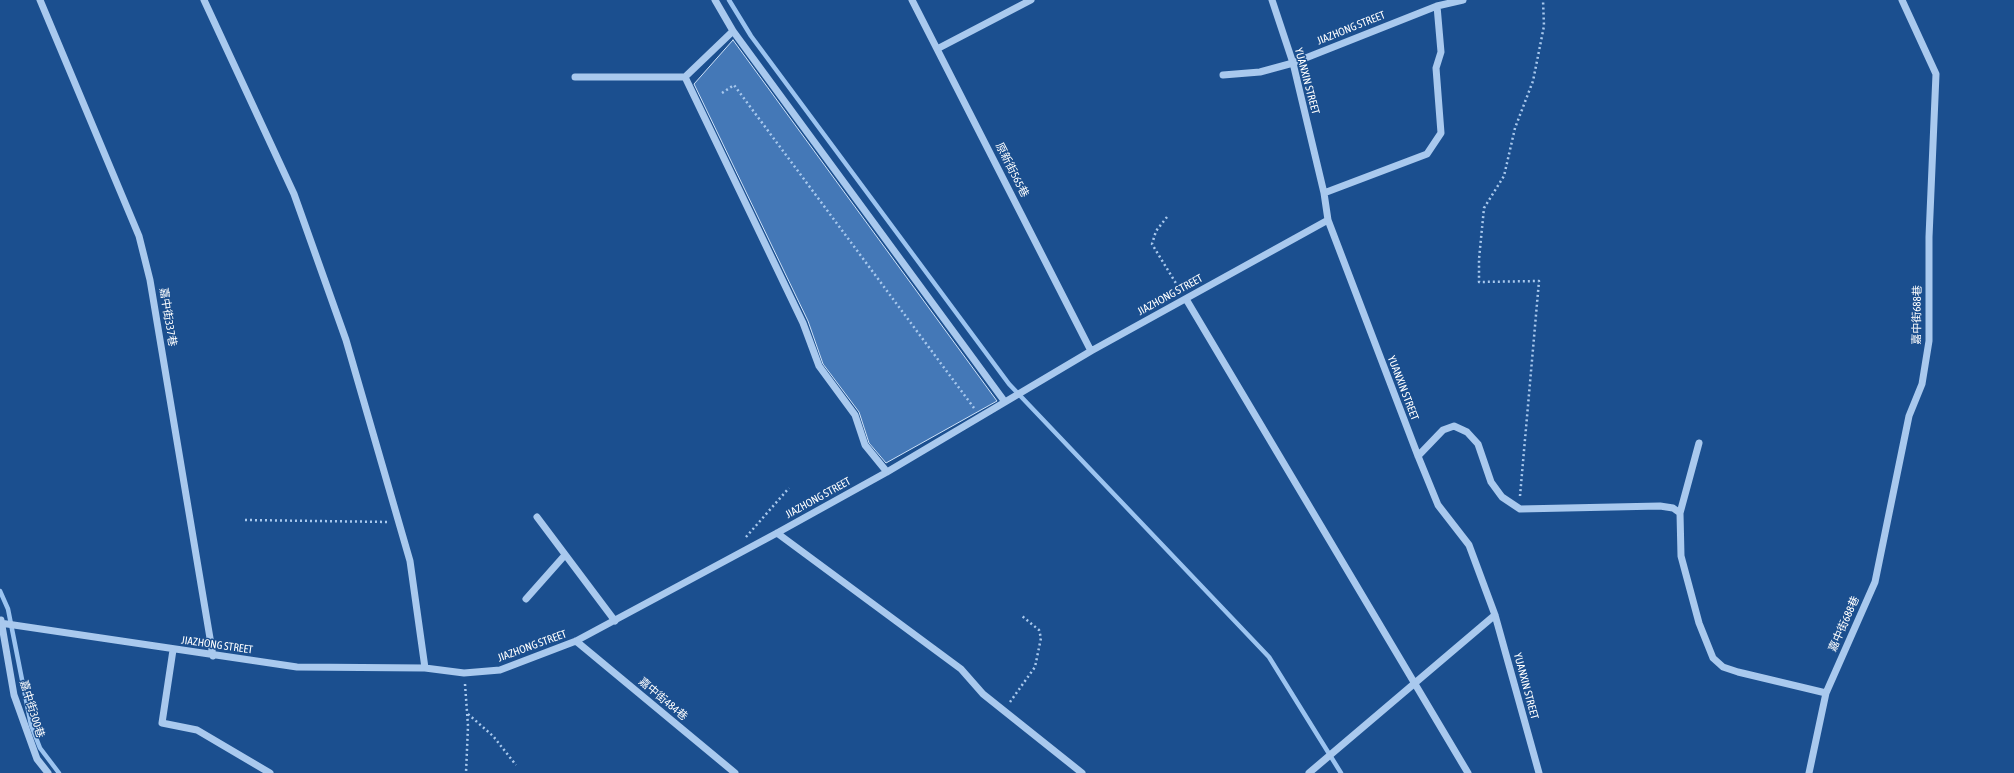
<!DOCTYPE html>
<html>
<head>
<meta charset="utf-8">
<style>
	body { margin:0 }
	canvas { display:block; background:#1b4f8f }
</style>
</head>
<body>
<canvas width="2014" height="773"></canvas>
<script>
const ctx = document.querySelector('canvas').getContext('2d');
ctx.lineJoin = 'round';
const toPath = rows => new Path2D(rows.map(r => 'M' + r).join(''));
function trace(path, color, width, dash) { ctx.strokeStyle = color; ctx.lineWidth = width; ctx.lineCap = dash ? 'butt' : 'round'; ctx.setLineDash(dash || []); ctx.stroke(path); }
function fill(path, color) { ctx.fillStyle = color; ctx.fill(path, 'evenodd'); }
function drawText(font, color, halo, rows, align = 'center') {
  ctx.font = font + ' "Asap Condensed","Noto Sans TC",sans-serif'; ctx.lineWidth = 3; ctx.setLineDash([]); ctx.textBaseline = 'middle'; ctx.strokeStyle = halo; ctx.fillStyle = color; for (const [text, x, y, turn = 0] of rows) {
    ctx.save(); ctx.translate(x, y); ctx.rotate((+turn || 0) * Math.PI / 180); ctx.textAlign = isNaN(turn) ? turn : align; if (halo) ctx.strokeText(text, 0, 0); ctx.fillText(text, 0, 0); ctx.restore();
  }
}
trace(toPath([
	[729,0,751,36,1009,384,1269,657,1341,773],
	[0,591,8,609,31,725,40,748,59,773]
]), '#9cc4f0', 4.5);
const building = toPath([
	[733,40,997,401,886,463,869,443,859,412,823,364,808,321,694,84,733,40]
]);
fill(building, '#4478b7');
trace(building, '#cfe3fa', 1);
trace(toPath([
	[722,93,734,85,974,408],
	[1167,217,1156,231,1152,244,1180,290],
	[1520,496,1539,281,1479,282,1479,259,1484,208,1504,176,1515,128,1533,81,1544,26,1543,0],
	[245,520,389,522],
	[746,537,789,488],
	[465,684,468,726,466,773],
	[1010,702,1035,667,1041,638,1039,630,1022,616],
	[468,714,493,736,516,765]
]), '#a9c9ee', 2.5, [2, 3]);
trace(toPath([
	[40,0,139,236,150,280,213,656],
	[204,0,294,194,346,340,410,561,425,668],
	[715,0,733,31,1005,402],
	[912,0,1091,351],
	[1272,0,1293,63,1324,193,1328,220,1418,456,1438,505,1469,545,1495,615,1539,773],
	[733,31,685,77,803,323,819,366,855,415,865,445,887,472],
	[937,49,1031,0],
	[1223,75,1260,72,1293,63,1437,6,1463,0],
	[575,77,685,77],
	[1324,193,1427,154,1441,133,1436,68,1441,52,1437,6],
	[1186,299,1468,773],
	[1418,456,1443,430,1454,426,1467,432,1478,444,1491,482,1502,497,1520,509,1660,506,1673,508,1680,513,1681,556,1699,623,1713,658,1723,667,1738,672,1826,693],
	[1680,513,1699,443],
	[537,517,615,621],
	[777,533,961,669,983,694,1082,773],
	[526,599,565,555],
	[1,620,14,695,37,759,48,773],
	[0,623,297,667,425,668,464,673,500,670,576,641,777,533,887,472,1091,351,1328,220],
	[576,641,735,773],
	[173,650,162,723,197,730,270,773],
	[1309,773,1495,615],
	[1809,773,1826,693,1875,582,1909,416,1922,384,1929,341,1929,237,1936,74,1902,0]
]), '#a9c9ee', 7);
drawText('11px', '#fff', '#1b4f8f', [
	["JIAZHONG STREET",1351,28,-22],
	["YUANXIN STREET",1307,81,75],
	["原新街565巷",1012,170,63],
	["JIAZHONG STREET",1170,295,-29],
	["嘉中街688巷",1917,315,-89],
	["嘉中街337巷",168,317,81],
	["YUANXIN STREET",1403,388,69],
	["JIAZHONG STREET",818,498,-29],
	["嘉中街688巷",1844,624,-66],
	["JIAZHONG STREET",217,645,8],
	["JIAZHONG STREET",532,646,-20],
	["YUANXIN STREET",1526,686,75],
	["嘉中街484巷",663,699,40],
	["嘉中街300巷",32,709,73]
]);
</script>
</body>
</html>
